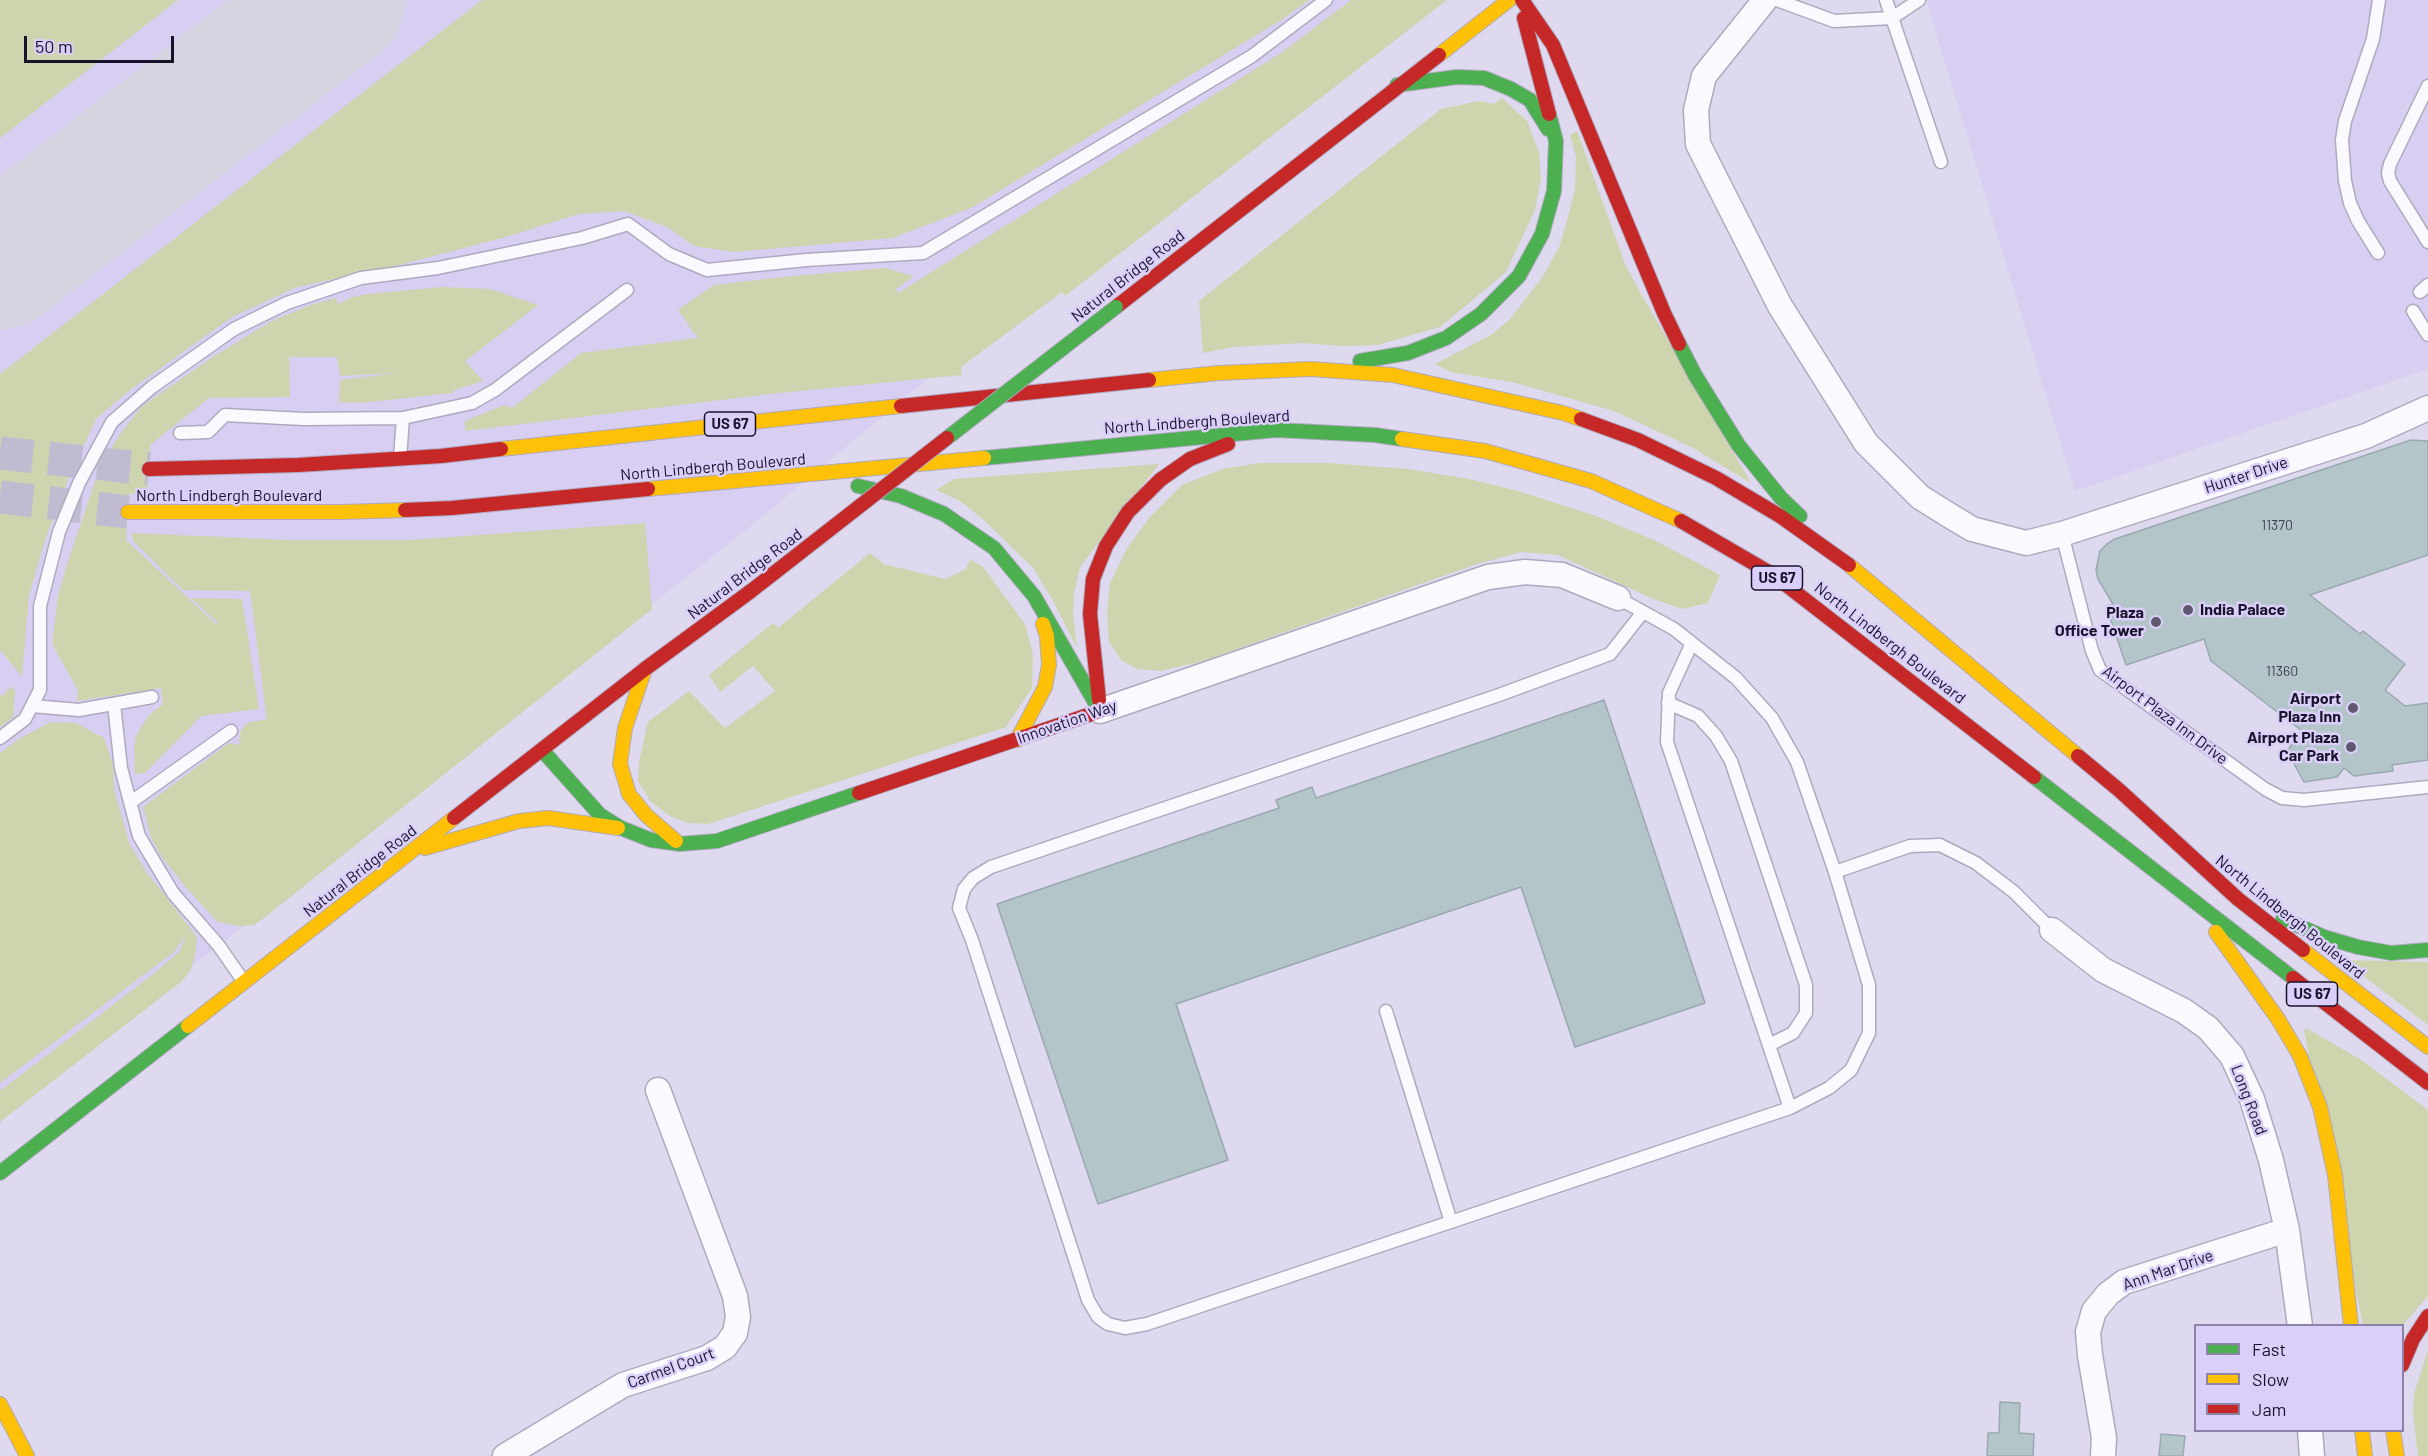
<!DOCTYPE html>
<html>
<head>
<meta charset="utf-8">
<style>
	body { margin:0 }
	#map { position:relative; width:2428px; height:1456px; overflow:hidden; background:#ded9ef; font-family:Barlow,sans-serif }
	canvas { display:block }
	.legend { position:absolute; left:2194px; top:1324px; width:210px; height:108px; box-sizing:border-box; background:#dacff9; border:2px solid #8d83a7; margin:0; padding:8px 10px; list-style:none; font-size:18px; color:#1a122b }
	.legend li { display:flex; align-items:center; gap:12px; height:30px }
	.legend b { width:30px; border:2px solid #8d83a7 }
	.scale { position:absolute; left:24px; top:36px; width:150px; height:27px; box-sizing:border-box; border:3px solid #1a122b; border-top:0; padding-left:8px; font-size:18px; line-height:21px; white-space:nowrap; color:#1a122b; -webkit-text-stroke:4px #dacff9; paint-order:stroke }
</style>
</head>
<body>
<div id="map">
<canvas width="2428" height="1456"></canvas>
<ul class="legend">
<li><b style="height:8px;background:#4caf50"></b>Fast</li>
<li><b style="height:8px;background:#ffc107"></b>Slow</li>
<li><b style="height:8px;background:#c62828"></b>Jam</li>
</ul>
<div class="scale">50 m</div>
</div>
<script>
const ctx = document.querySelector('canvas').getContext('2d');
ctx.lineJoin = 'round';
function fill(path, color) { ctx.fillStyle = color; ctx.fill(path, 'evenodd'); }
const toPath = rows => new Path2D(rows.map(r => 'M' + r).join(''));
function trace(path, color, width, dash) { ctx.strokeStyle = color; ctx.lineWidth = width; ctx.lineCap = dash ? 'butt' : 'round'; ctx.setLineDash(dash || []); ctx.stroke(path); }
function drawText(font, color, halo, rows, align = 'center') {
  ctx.font = font + ' Barlow,sans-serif'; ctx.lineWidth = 5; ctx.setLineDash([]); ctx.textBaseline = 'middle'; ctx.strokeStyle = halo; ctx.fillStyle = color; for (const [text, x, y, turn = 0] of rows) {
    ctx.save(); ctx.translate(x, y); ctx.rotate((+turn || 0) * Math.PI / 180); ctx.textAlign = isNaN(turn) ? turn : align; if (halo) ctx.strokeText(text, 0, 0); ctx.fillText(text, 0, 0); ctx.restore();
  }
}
fill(toPath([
	[0,0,1428,0,950,360,746,530,257,916,0,1113],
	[1926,0,2428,0,2428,369,2075,491]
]), '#d7cef1');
fill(toPath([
	[0,0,178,0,0,138],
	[482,0,1309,0,1283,19,973,207,893,238,734,252,694,246,667,227,624,211,579,214,506,237,395,266,297,287,232,317,130,390,96,419,68,480,45,540,29,596,22,676,0,650,0,374],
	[1351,0,1447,0,1065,296,1062,292,961,367,962,375,779,393,465,431,465,421,504,405,512,408,581,353,698,338,678,310,714,285,783,277,885,268,914,276,896,289,898,293,1281,53],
	[1502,98,1527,121,1539,152,1541,178,1535,210,1506,272,1440,327,1377,345,1342,346,1303,343,1233,347,1203,353,1199,301,1441,109,1479,101,1494,104],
	[1577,131,1625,264,1640,292,1751,483,1691,447,1614,411,1516,383,1451,372,1435,364,1491,335,1510,319,1541,279,1559,248,1569,213,1575,189,1576,157,1570,135],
	[442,287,490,289,538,305,465,361,483,381,454,390,453,393,361,403,339,402,340,380,397,373,340,376,337,357,289,357,290,397,209,398,150,445,147,494,129,494,126,540,216,624,218,623,191,598,242,599,259,709,201,716,145,773,135,774,134,747,136,736,148,716,163,704,161,688,77,701,78,690,52,644,58,596,69,558,97,476,106,471,107,455,120,434,141,407,211,358,270,322,310,305,336,298,338,304,352,297,368,294],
	[1259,463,1329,463,1409,469,1469,479,1518,491,1596,516,1656,541,1720,575,1708,603,1682,609,1651,598,1558,555,1521,552,1477,564,1203,661,1161,671,1137,669,1121,660,1109,642,1107,615,1110,583,1127,548,1150,517,1182,485,1223,469],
	[1159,464,1080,567,1074,594,1073,614,1077,648,1052,599,1033,568,984,520,960,501,936,490,954,479],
	[645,523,652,609,264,918,254,925,239,926,218,922,188,890,159,853,151,837,143,807,229,743,239,745,240,732,247,723,267,719,250,591,183,590,132,540,132,533,289,540,410,540],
	[870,553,884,564,945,579,966,569,970,559,983,567,1025,624,1033,654,1032,688,1006,727,708,824,688,823,670,816,650,801,638,781,639,762,648,722,689,691,725,728,775,691,753,666,720,692,709,675,773,623,778,628],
	[12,686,15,692,13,718,0,727,0,694,2,696],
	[51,722,76,723,104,738,113,765,114,788,129,843,145,870,197,937,195,957,190,971,182,981,0,1122,0,1091,152,975,179,952,187,934,174,952,0,1083,0,753,17,740],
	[2342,960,2428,962,2428,1025,2350,966],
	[2306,1028,2360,1059,2428,1110,2428,1296,2402,1326,2363,1325,2304,1031],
	[2428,1350,2428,1456,2418,1456,2413,1413,2414,1394]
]), '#ced4ae');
trace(toPath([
	[238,77,317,0]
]), '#d7d4e2', 54);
trace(toPath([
	[0,262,338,0]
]), '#d7d4e2', 135);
const building = toPath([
	[2411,440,2428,441,2428,555,2310,595,2360,634,2363,631,2405,664,2385,690,2405,706,2428,703,2428,760,2392,765,2393,771,2354,776,2344,768,2337,777,2304,782,2287,751,2302,731,2211,661,2204,639,2126,665,2106,606,2113,604,2098,579,2096,570,2100,551,2107,544,2115,539,2411,440],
	[1604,700,1705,1003,1575,1047,1521,887,1176,1004,1228,1160,1098,1204,997,904,1279,808,1276,800,1312,787,1316,798,1604,700],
	[2000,1402,2020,1403,2019,1433,2034,1434,2033,1456,1987,1456,1988,1433,1999,1433,2000,1402],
	[2161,1434,2185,1436,2183,1456,2159,1456,2161,1434]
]);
fill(building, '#b4c5ca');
trace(building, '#98a9af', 1.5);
trace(toPath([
	[0,453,149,469],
	[0,497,128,512]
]), '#c1bbd2', 33, [33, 16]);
const lane = toPath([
	[1777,0,1834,21,1892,18,1919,0],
	[1886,0,1941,162],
	[2428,86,2390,164,2388,173,2390,181,2428,242],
	[2378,253,2358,221,2350,203,2345,181,2342,140,2345,121,2373,39,2379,0],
	[2420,292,2428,285],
	[2413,311,2428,335],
	[180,433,208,432,225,415,304,419,403,418],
	[400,458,403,418,472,403,495,390,627,290],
	[2062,534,2092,651,2100,670,2265,789,2282,798,2304,800,2428,787],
	[1618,598,1674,629,1736,678,1772,718,1797,762,1835,872,1910,846,1940,845,1976,863,2014,892,2052,930],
	[1643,612,1610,654,1499,695,991,867,973,878,964,889,959,908,972,940,1088,1300,1098,1317,1108,1324,1125,1328,1147,1324,1790,1108,1829,1088,1851,1070,1869,1033,1869,985,1835,872],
	[1691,645,1669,693,1667,742,1790,1108],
	[1668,703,1698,716,1716,736,1731,761,1806,985,1806,1013,1793,1033,1769,1045],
	[114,704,121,768,139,836,173,893,219,946,244,982],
	[32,706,79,710,152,697],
	[0,738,25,719,40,690,40,606,59,532,79,483,112,422,152,387,234,329,287,303,361,278,438,268,582,238,628,224,669,254,707,270,806,260,923,253,1252,56,1326,0],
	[131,802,231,731],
	[1386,1011,1451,1222]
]);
const street = toPath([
	[1765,0,1704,76,1696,110,1698,144,1780,306,1866,443,1920,497,1952,517,1972,529,2026,543,2062,534,2366,436,2428,408],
	[1100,711,1488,577,1525,572,1562,575,1618,598],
	[2052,930,2103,970,2184,1011,2208,1028,2232,1056,2252,1099,2271,1160,2287,1230,2300,1326],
	[2310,1430,2312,1456],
	[505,1456,623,1385,707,1358,725,1347,735,1333,738,1317,735,1296,658,1090],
	[2103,1456,2104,1438,2090,1355,2088,1332,2094,1311,2108,1294,2124,1282,2287,1230]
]);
const fast = toPath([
	[1397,85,1457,77,1484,78,1511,89,1530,100,1548,129],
	[1679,344,1695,375,1739,446,1781,498,1800,516],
	[1360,361,1408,353,1446,338,1481,314,1519,276,1542,234,1554,191,1556,141,1549,114],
	[984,458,1276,430,1375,435,1402,439],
	[858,486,901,496,944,514,994,548,1034,596,1100,711],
	[542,750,600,815,621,828,651,840,680,844,717,841,859,793],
	[2034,777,2293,978],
	[2283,919,2324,937,2358,947,2391,953,2428,950],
	[0,1173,188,1026]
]);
const slow = toPath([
	[1439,55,1509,0],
	[1149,380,1219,373,1311,369,1393,375,1563,413,1581,419],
	[1402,439,1485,451,1591,481,1681,521],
	[501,449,901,406],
	[648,489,984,458],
	[128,512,342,512,405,510],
	[1849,565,2078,756],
	[645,669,625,728,620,764,629,794,646,815,676,841],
	[1017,740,1045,687,1049,665,1047,636,1043,624],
	[425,848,519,821,548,818,618,828],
	[2216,932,2278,1019,2300,1056,2320,1107,2335,1175,2351,1326],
	[2303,950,2428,1047],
	[188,1026,454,818],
	[0,1404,27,1456],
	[2362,1430,2365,1456],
	[2393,1430,2397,1456]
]);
const jam = toPath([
	[1522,0,1553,45,1664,313,1679,344],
	[1524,18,1549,114],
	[1116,307,1439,55],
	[901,406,1149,380],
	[1581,419,1638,440,1716,478,1780,516,1849,565],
	[149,469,298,465,441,456,501,449],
	[405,510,452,508,648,489],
	[1681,521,1772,574,2034,777],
	[1099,700,1090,614,1093,579,1106,546,1128,512,1160,480,1190,459,1228,444],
	[2078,756,2119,790,2238,899,2303,950],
	[859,793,1100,711],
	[454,818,645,669,751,591],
	[2293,978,2428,1083],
	[2402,1365,2413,1339,2428,1316]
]);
trace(lane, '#afa9bf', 15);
trace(street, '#afa9bf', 27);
trace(fast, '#afa9bf', 16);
trace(slow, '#afa9bf', 16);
trace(jam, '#afa9bf', 16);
trace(lane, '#faf9fd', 12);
trace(street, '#faf9fd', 24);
trace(fast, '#4caf50', 14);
trace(slow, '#ffc107', 14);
trace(jam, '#c62828', 14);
const fastBridge = toPath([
	[947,438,1116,307]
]);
const jamBridge = toPath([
	[751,591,947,438]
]);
trace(fastBridge, '#afa9bf', 16, []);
trace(jamBridge, '#afa9bf', 16, []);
trace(fastBridge, '#4caf50', 14);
trace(jamBridge, '#c62828', 14);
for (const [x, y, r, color] of [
	[2188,610,6,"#5f5870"],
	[2156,622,6,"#5f5870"],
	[2353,708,6,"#5f5870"],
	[2351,747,6,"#5f5870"]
]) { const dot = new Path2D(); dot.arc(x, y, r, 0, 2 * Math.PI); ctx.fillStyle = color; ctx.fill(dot); trace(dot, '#dacff9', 2); }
drawText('14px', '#403f53', null, [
	["11370",2277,525],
	["11360",2282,671]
]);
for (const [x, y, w] of [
	[730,424,51],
	[1777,578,51],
	[2312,994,51]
]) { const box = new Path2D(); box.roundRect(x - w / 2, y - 12, w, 24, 4.5); ctx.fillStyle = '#dacff9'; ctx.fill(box); trace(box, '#1a122b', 1.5); }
drawText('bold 15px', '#1a122b', null, [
	["US 67",730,424],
	["US 67",1777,578],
	["US 67",2312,994]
]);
drawText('16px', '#1a122b', '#dacff9', [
	["Natural Bridge Road",1128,276,-38],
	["North Lindbergh Boulevard",1197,422,-4],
	["North Lindbergh Boulevard",713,467,-5],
	["Hunter Drive",2246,475,-18],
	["North Lindbergh Boulevard",229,496],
	["Natural Bridge Road",745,574,-37],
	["North Lindbergh Boulevard",1890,643,38],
	["Airport Plaza Inn Drive",2165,715,37],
	["Innovation Way",1067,722,-19],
	["Natural Bridge Road",360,871,-38],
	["North Lindbergh Boulevard",2290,917,39],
	["Long Road",2249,1100,69],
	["Ann Mar Drive",2168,1270,-19],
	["Carmel Court",671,1368,-20]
]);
drawText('bold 16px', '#1a122b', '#dacff9', [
	["India Palace",2200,610,"left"],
	["Plaza",2144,613],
	["Office Tower",2144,631],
	["Airport",2341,699],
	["Plaza Inn",2341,717],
	["Airport Plaza",2339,738],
	["Car Park",2339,756]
], 'right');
</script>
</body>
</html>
